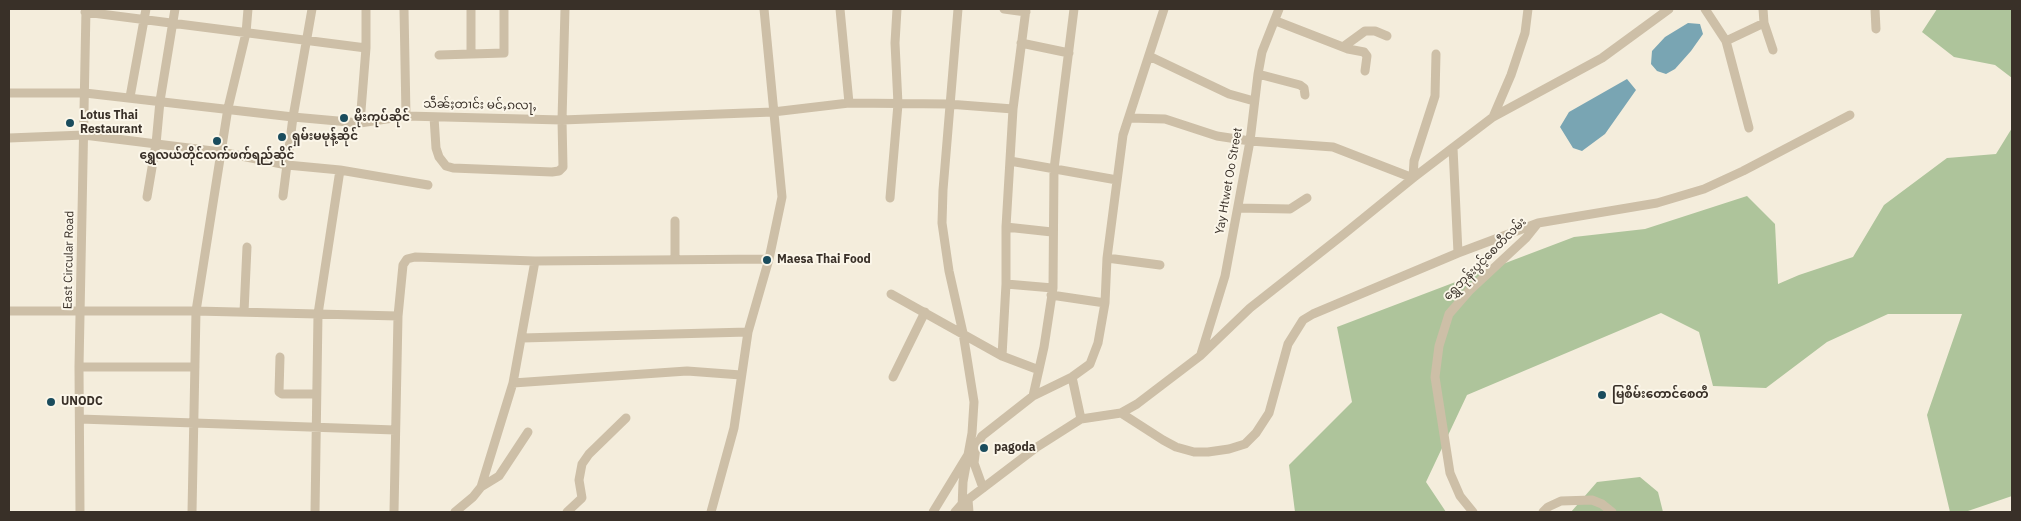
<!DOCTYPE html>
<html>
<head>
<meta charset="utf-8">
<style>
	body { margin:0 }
	#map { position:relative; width:2021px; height:521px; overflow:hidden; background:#f4eddc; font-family:"IBM Plex Sans",sans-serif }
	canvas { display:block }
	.frame { position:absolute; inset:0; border:10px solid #393028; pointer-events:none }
</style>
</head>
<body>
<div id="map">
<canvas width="2021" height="521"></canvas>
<div class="frame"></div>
</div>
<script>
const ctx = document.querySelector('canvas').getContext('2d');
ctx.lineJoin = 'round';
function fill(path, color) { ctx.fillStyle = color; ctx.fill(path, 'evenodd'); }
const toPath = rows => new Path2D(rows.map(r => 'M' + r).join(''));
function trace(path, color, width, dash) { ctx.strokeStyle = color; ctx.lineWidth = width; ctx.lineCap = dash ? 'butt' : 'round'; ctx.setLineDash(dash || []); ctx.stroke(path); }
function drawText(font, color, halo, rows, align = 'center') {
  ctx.font = font + ' "IBM Plex Sans","Noto Sans Myanmar",sans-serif'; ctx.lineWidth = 4; ctx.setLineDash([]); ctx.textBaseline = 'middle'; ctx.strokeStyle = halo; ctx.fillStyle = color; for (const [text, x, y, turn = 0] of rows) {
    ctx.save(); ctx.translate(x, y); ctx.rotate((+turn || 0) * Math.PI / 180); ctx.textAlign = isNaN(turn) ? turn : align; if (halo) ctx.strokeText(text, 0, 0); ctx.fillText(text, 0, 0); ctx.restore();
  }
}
fill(toPath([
	[1937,9,2012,9,2012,78,1995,65,1954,57,1922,32],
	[2012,128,2012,496,1965,512,1950,512,1927,415,1962,314,1888,314,1827,342,1766,388,1713,386,1699,332,1661,313,1467,395,1426,482,1446,512,1295,512,1289,465,1352,402,1337,327,1574,237,1645,229,1747,196,1775,224,1778,284,1799,275,1853,257,1884,205,1947,158,1996,154],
	[1640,477,1658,492,1663,512,1571,512,1597,482]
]), '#aec49b');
fill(toPath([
	[1688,23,1700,24,1703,34,1691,51,1675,69,1666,74,1657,71,1651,64,1652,51,1665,37],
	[1627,79,1636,90,1605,134,1582,151,1573,148,1560,127,1569,112]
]), '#79a5b3');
trace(toPath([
	[404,9,406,116],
	[471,9,471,54],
	[840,9,849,103],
	[958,9,943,190,942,223,949,271,963,333,974,402,972,433,963,482,962,509],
	[1004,9,1026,12],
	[1705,9,1726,41,1749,128],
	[1763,9,1764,23,1773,50],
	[1875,9,1876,29],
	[85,12,366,48],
	[1276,21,1348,49,1364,52,1367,56,1365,71],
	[1726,41,1764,23],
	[1021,43,1069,53],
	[1343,47,1365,31,1375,31,1387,36],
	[439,55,504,53,504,9],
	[1149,56,1229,94,1254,101],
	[1258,74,1300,85,1304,88,1305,95],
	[9,93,85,93,293,117,360,123,406,116,562,120,773,112,849,103,948,104,1013,109],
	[130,97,146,9],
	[434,117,436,148,439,157,446,166,453,168,552,172,559,171,563,167,562,120,565,9],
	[1493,117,1511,75,1525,33,1528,9],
	[1130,118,1165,119,1217,136,1250,141,1333,147,1413,178,1414,161,1435,96,1436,54],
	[360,123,366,48,366,9],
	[9,138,84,135,221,152,287,165,340,170,428,185],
	[1453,148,1458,253],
	[1010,161,1117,180],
	[283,196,293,117,312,9],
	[147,197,156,144,160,101,175,9],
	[890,198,898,104,895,43,897,9],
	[1238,208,1290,209,1307,198],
	[1006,227,1052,232],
	[1107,258,1160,265],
	[675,260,675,221],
	[1006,284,1053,288],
	[891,294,1002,356,1039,370],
	[1051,295,1105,303],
	[9,311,196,311,398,316],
	[244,312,247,247],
	[522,338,748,332],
	[1201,354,1225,276,1250,141,1258,74,1262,52,1279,9],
	[1002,356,1006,284,1006,227,1013,109,1026,9],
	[280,357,279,392,282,394,316,394],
	[79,367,195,367],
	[893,377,925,312],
	[1072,377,1081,419],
	[513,383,687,371,741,375],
	[1033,396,1072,377,1090,364,1098,343,1105,303,1107,258,1123,135,1164,9],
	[1121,413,1163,440,1176,447,1194,452,1208,452,1229,449,1245,444,1256,433,1269,413,1288,344,1303,320,1313,314,1458,253,1538,223,1657,203,1704,189,1743,171,1850,115],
	[80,419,395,430],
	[976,447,974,463,983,488],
	[481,487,499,476,528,432],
	[968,500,969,512],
	[80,512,79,367,86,9],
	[192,512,196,311,228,108,246,33,248,9],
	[315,512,318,314,340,170],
	[394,512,398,316,403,265,407,259,415,257,535,261,769,259],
	[455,512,473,497,481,487,513,383,535,261],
	[567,512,582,498,579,480,582,464,589,454,626,418],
	[711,512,734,428,748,332,769,259,782,197,764,9],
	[933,512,969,453,976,447,982,436,1033,396,1044,347,1053,288,1054,169,1074,9],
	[955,512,962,504,1037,447,1081,419,1121,413,1137,404,1200,356,1250,308,1344,234,1413,178,1493,117,1602,58,1669,9],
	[1473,512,1460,496,1450,473,1435,377,1439,346,1449,314,1469,291,1526,238,1538,223],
	[1543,512,1548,507,1561,501,1592,500,1602,504,1612,512]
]), '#cdbfa7', 9);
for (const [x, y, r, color] of [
	[344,118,5,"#1a4c5d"],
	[70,123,5,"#1a4c5d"],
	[282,137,5,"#1a4c5d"],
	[217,141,5,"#1a4c5d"],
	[767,260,5,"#1a4c5d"],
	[1602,395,5,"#1a4c5d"],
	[51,402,5,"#1a4c5d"],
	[984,448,5,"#1a4c5d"]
]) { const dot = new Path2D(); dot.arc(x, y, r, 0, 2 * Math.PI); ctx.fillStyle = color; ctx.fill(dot); trace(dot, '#fbf6e9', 2); }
drawText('12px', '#393028', '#fbf6e9', [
	["သဵၼ်ႈတၢင်း မင်ႇၵလႃႇ",480,105,1],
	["Yay Htwet Oo Street",1229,181,-80],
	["ရွှေဘုန်းပွင့်စေတီလမ်း",1485,259,-45],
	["East Circular Road",69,260,-89]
]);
drawText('bold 12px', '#393028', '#fbf6e9', [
	["Lotus Thai",80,116],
	["Restaurant",80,130],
	["မိုးကုပ်ဆိုင်",354,118],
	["ရှမ်းမမုန့်ဆိုင်",292,137],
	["ရွှေလယ်တိုင်လက်ဖက်ရည်ဆိုင်",217,156,"center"],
	["Maesa Thai Food",777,260],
	["မြစိမ်းတောင်စေတီ",1612,395],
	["UNODC",61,402],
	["pagoda",994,448]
], 'left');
</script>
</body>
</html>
